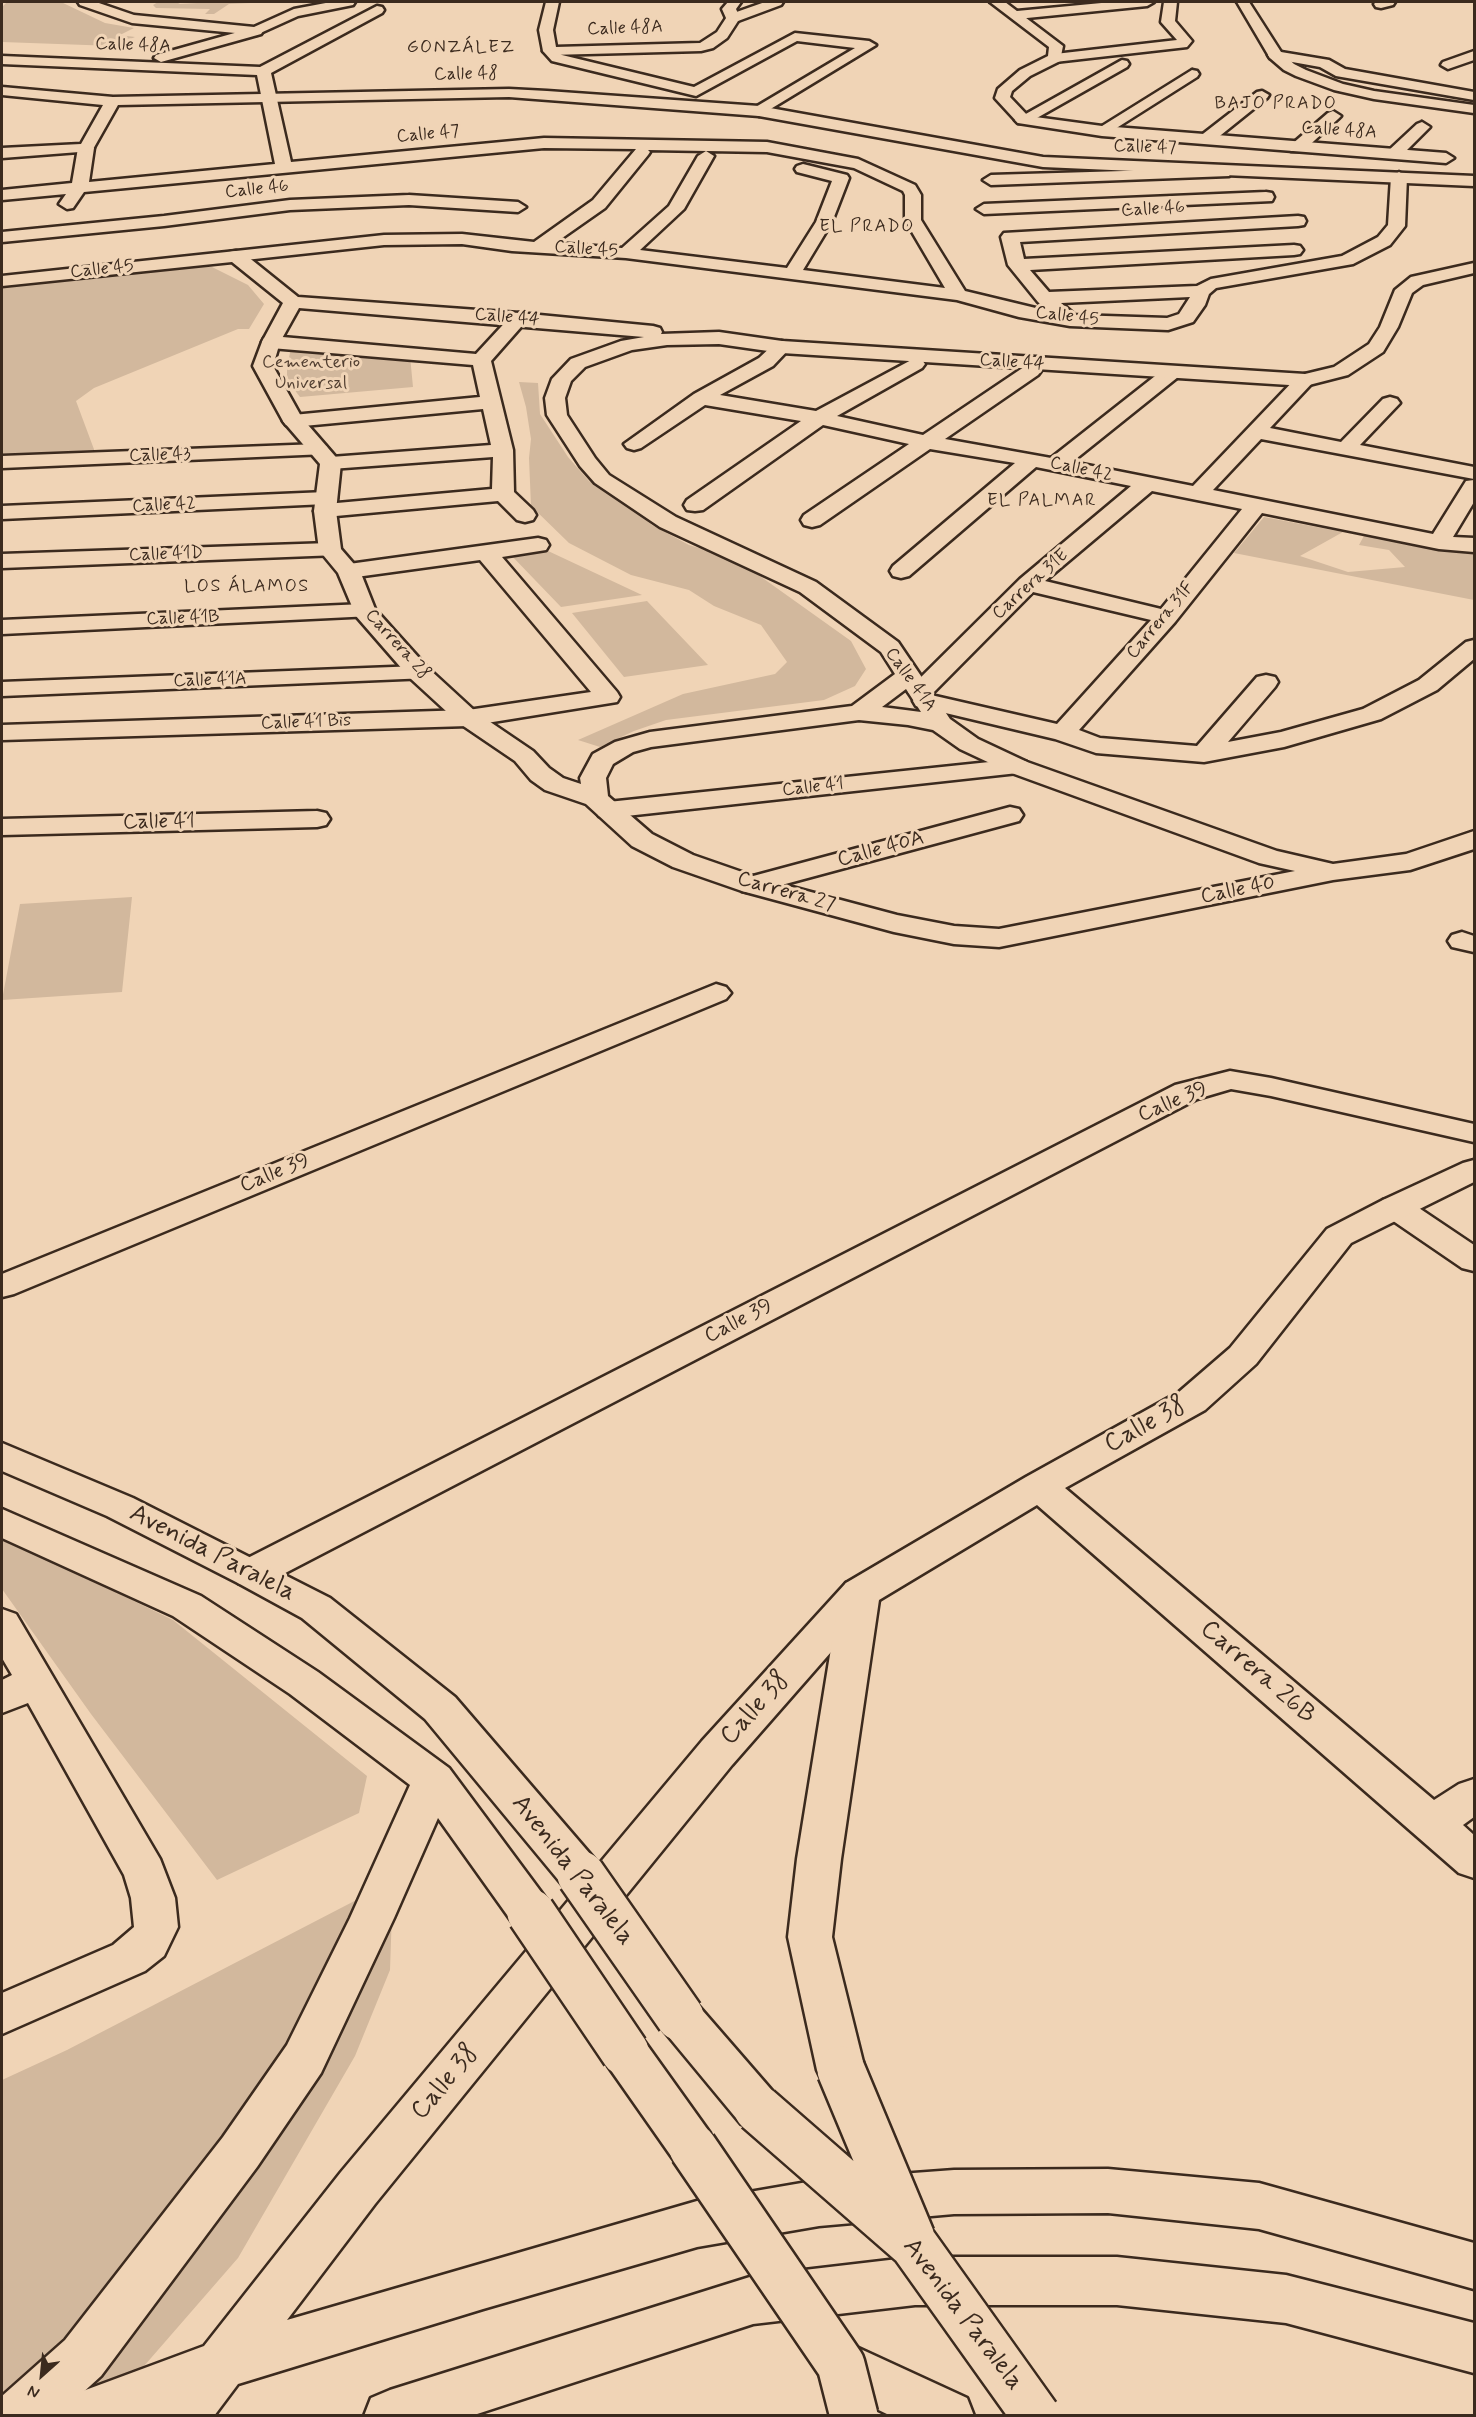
<!DOCTYPE html>
<html>
<head>
<meta charset="utf-8">
<style>
	body { margin:0 }
	#map { position:relative; width:1476px; height:2417px; overflow:hidden; background:#f0d4b6; font-family:Mynerve,sans-serif }
	canvas { display:block }
	.frame { position:absolute; inset:0; border:3px solid #3b2a1e; pointer-events:none }
	.north { position:absolute; left:12px; top:2345px; width:60px; height:60px; -webkit-text-stroke:4px #f0d4b6; paint-order:stroke; rotate:207deg; font-size:16px; font-weight:700; line-height:24px; text-align:center; color:#3b2a1e }
	.north::after { content:''; display:block; margin:auto; width:21px; height:27px; background:#3b2a1e; clip-path:polygon(50% 0,100% 100%,50% 72%,0 100%) }
</style>
</head>
<body>
<div id="map">
<canvas width="1476" height="2417"></canvas>
<div class="frame"></div>
<div class="north">N</div>
</div>
<script>
const ctx = document.querySelector('canvas').getContext('2d');
ctx.lineJoin = 'round';
function fill(path, color) { ctx.fillStyle = color; ctx.fill(path, 'evenodd'); }
const toPath = rows => new Path2D(rows.map(r => 'M' + r).join(''));
function trace(path, color, width, dash) { ctx.strokeStyle = color; ctx.lineWidth = width; ctx.lineCap = dash ? 'butt' : 'round'; ctx.setLineDash(dash || []); ctx.stroke(path); }
function drawText(font, color, halo, rows, align = 'center') {
  ctx.font = font + ' Mynerve,sans-serif'; ctx.lineWidth = 6; ctx.setLineDash([]); ctx.textBaseline = 'middle'; ctx.strokeStyle = halo; ctx.fillStyle = color; for (const [text, x, y, turn = 0] of rows) {
    ctx.save(); ctx.translate(x, y); ctx.rotate((+turn || 0) * Math.PI / 180); ctx.textAlign = isNaN(turn) ? turn : align; if (halo) ctx.strokeText(text, 0, 0); ctx.fillText(text, 0, 0); ctx.restore();
  }
}
fill(toPath([
	[7,2,61,2,105,23,134,28,120,35,135,37,114,46,2,42,2,7],
	[158,2,176,2,180,4,214,2,272,2,229,4,214,14,205,14,210,9,156,8,153,5],
	[190,266,212,267,248,285,264,304,249,329,238,329,94,388,76,401,95,452,2,456,2,287],
	[291,348,410,356,413,387,300,397,287,380,287,367],
	[519,382,538,383,540,414,568,457,589,481,622,500,652,525,689,545,736,559,851,641,866,669,855,686,824,700,666,720,634,731,600,747,578,740,683,694,775,674,787,662,761,625,714,606,689,590,631,575,569,543,531,506,529,458,531,439,526,407],
	[1264,517,1343,532,1300,556,1348,572,1405,567,1389,550,1359,545,1365,534,1474,554,1474,600,1234,553],
	[546,550,642,595,561,607,509,553],
	[647,601,708,665,624,677,572,613],
	[132,897,122,992,2,1000,20,904],
	[2,1537,173,1620,367,1776,359,1813,217,1880,91,1714,2,1589],
	[393,1881,390,1970,355,2056,238,2258,131,2381,5,2411,2,2405,2,2080,67,2050]
]), '#d2b89d');
const street = toPath([
	[728,2,741,2,736,9,740,18,738,21,728,21,726,18,722,9,728,2],
	[1112,2,1154,2,1147,6,1017,19,1010,15,1017,11,1112,2],
	[1164,2,1177,2,1175,21,1192,41,1187,47,1055,62,1048,58,1055,54,1177,40,1161,22,1164,2],
	[1376,2,1395,2,1393,5,1381,8,1376,7,1374,4,1376,2],
	[377,6,382,7,384,10,382,13,271,73,291,162,544,138,767,142,858,159,915,185,921,195,921,220,965,291,1048,311,1038,302,1008,265,1001,237,1004,233,1298,216,1304,217,1306,221,1304,225,1298,226,1020,242,1024,259,1294,245,1300,246,1303,250,1300,254,1294,255,1030,270,1049,292,1197,286,1211,279,1342,256,1378,237,1388,225,1391,177,1399,172,1407,177,1405,226,1390,245,1353,264,1216,288,1209,294,1205,305,1193,322,1168,330,1070,326,1019,317,957,300,626,258,512,251,462,244,384,245,236,261,230,260,227,256,230,252,236,251,384,235,462,234,534,242,593,200,636,149,544,148,84,192,73,208,67,209,59,204,66,194,2,200,2,190,72,183,78,148,86,143,94,148,89,182,275,164,257,75,2,64,2,56,260,67,377,6],
	[648,150,767,152,854,168,903,191,905,195,905,220,945,288,803,270,832,222,849,178,847,175,803,164,797,166,795,169,797,172,832,181,816,222,787,268,640,250,684,209,714,156,706,151,698,156,669,206,622,248,555,243,605,208,648,155,650,152,648,150],
	[1190,297,1179,314,1167,318,1075,315,1061,303,1190,297],
	[256,27,261,28,263,31,261,34,161,62,154,58,156,55,256,27],
	[795,33,869,41,876,45,759,116,754,114,751,111,754,108,855,48,797,41,696,96,552,61,543,51,550,47,562,55,694,87,795,33],
	[1275,51,1329,60,1345,69,1474,92,1474,100,1336,76,1320,67,1270,58,1268,55,1270,52,1275,51],
	[1474,51,1474,60,1448,69,1441,65,1443,62,1474,51],
	[1122,60,1127,61,1129,64,1127,67,1028,123,1018,123,1015,120,1122,60],
	[1192,70,1197,71,1199,74,1197,77,1107,134,1097,134,1094,131,1192,70],
	[1262,91,1269,95,1267,98,1211,143,1199,143,1197,140,1199,137,1257,92,1262,91],
	[1333,111,1341,116,1338,119,1303,151,1291,151,1289,148,1291,145,1328,113,1333,111],
	[1422,122,1430,127,1400,157,1388,157,1386,154,1388,151,1417,124,1422,122],
	[1223,168,1229,170,1231,173,1229,176,991,185,983,180,991,175,1223,168],
	[1266,192,1272,193,1274,197,1272,201,984,214,976,209,984,204,1266,192],
	[409,195,518,202,526,207,518,212,409,205,290,210,164,226,2,242,2,232,164,216,290,200,409,195],
	[519,313,526,315,528,319,491,361,513,450,514,492,533,510,536,515,533,520,525,522,517,520,498,501,325,517,317,516,314,511,317,506,326,504,2,519,2,506,326,492,334,493,337,498,334,503,326,504,492,489,493,457,331,469,324,467,321,463,324,459,331,457,491,445,483,409,293,427,286,425,283,421,286,417,293,415,480,397,473,365,271,348,264,346,262,342,264,338,271,336,476,354,512,315,519,313],
	[782,341,789,343,791,347,773,366,720,395,816,411,915,358,922,360,925,364,922,368,837,416,923,435,1024,367,1031,365,1038,367,1041,371,1038,375,945,439,1051,458,1164,369,1171,367,1178,369,1181,373,1178,377,1072,462,1193,486,1298,376,1305,374,1312,376,1315,380,1270,428,1341,442,1383,399,1390,397,1397,399,1400,403,1360,445,1474,467,1474,479,1261,439,1213,490,1433,534,1466,481,1474,480,1474,502,1453,537,1474,538,1474,552,1439,549,1262,513,1175,622,1079,730,1100,738,1197,746,1257,677,1266,675,1275,677,1278,682,1275,687,1228,742,1281,732,1363,709,1419,680,1466,642,1474,640,1474,659,1437,690,1381,719,1284,747,1204,762,1096,753,1055,739,916,706,913,701,915,698,908,692,911,687,1020,579,1131,486,1036,467,909,576,901,578,893,576,890,571,893,566,1015,463,930,449,820,525,812,527,804,525,801,520,804,515,909,444,823,425,703,510,695,511,687,510,684,505,687,500,801,421,705,405,641,448,634,450,627,448,624,444,694,394,759,358,775,343,782,341],
	[1152,491,1242,509,1161,609,1045,581,1152,491],
	[1033,592,1151,620,1057,724,931,695,1033,592],
	[319,444,326,446,329,450,326,454,2,468,2,456,319,444],
	[538,538,546,540,549,545,546,550,502,557,617,692,620,697,617,702,468,726,2,740,2,725,468,710,591,692,480,560,349,578,341,576,338,571,341,566,349,564,538,538],
	[330,543,338,545,341,550,338,555,2,568,2,554,330,543],
	[364,604,372,606,376,611,372,616,2,634,2,620,364,604],
	[419,666,428,668,431,673,428,678,2,696,2,682,419,666],
	[1018,759,1027,762,1031,767,1027,772,608,818,599,816,595,810,599,804,608,802,1018,759],
	[1010,807,1019,809,1023,815,1019,821,752,893,742,891,738,885,742,879,1010,807],
	[317,811,326,813,330,819,326,825,317,827,2,835,2,819,317,811],
	[1462,932,1474,936,1474,952,1452,947,1448,941,1452,935,1462,932],
	[716,984,726,987,731,993,726,999,14,1294,2,1297,2,1274,716,984],
	[1395,1197,1407,1200,1474,1245,1474,1271,1462,1268,1383,1214,1379,1207,1383,1200,1395,1197],
	[2,1609,16,1614,160,1859,175,1898,178,1927,164,1956,145,1971,2,2034,2,1993,113,1945,134,1927,131,1898,124,1875,28,1703,2,1713,2,1680,12,1675,2,1658,2,1609]
]);
const secondary = toPath([
	[78,2,96,2,134,15,254,27,294,9,331,2,355,2,353,5,298,16,256,35,132,23,80,5,78,2],
	[546,2,559,2,553,30,556,47,700,43,717,32,728,15,765,2,783,2,781,5,738,21,727,38,713,48,701,51,550,55,543,51,539,30,546,2],
	[990,2,1005,2,1063,46,1060,61,1030,76,1012,91,1010,97,1028,116,1102,126,1446,153,1454,158,1446,163,1102,136,1018,123,995,98,998,89,1020,70,1048,56,1049,47,990,2],
	[1237,2,1249,2,1281,52,1294,64,1306,70,1343,84,1374,91,1474,105,1474,113,1374,99,1334,90,1296,76,1284,70,1270,58,1237,2],
	[2,87,113,97,509,89,547,91,759,106,1043,157,1474,176,1474,186,1043,167,759,116,509,97,118,105,92,151,2,158,2,148,81,144,103,105,2,95,2,87],
	[236,251,242,252,298,297,519,313,653,326,660,328,662,332,661,334,719,332,782,341,1305,374,1334,367,1369,344,1380,327,1395,290,1411,277,1474,263,1474,273,1423,285,1412,293,1398,327,1383,352,1348,375,1305,386,782,353,719,344,667,345,632,350,585,367,571,381,565,398,567,415,595,458,609,475,676,517,816,582,898,642,950,719,978,739,1027,762,1277,851,1333,864,1406,854,1474,831,1474,849,1410,870,1333,880,999,947,954,944,894,932,742,891,673,867,632,846,586,804,545,790,531,780,515,761,459,723,410,678,356,616,338,573,319,550,314,511,320,464,283,421,253,366,262,342,283,303,232,262,2,286,2,276,236,251],
	[299,308,644,337,621,341,571,359,552,379,545,398,547,415,580,466,595,483,660,527,800,592,881,652,895,674,852,706,650,732,615,742,593,754,580,778,581,784,563,778,549,768,533,751,477,713,428,668,375,609,360,571,341,549,336,511,341,463,302,418,273,366,280,342,299,308],
	[906,689,921,712,882,707,906,689],
	[859,720,908,725,933,730,960,749,1009,772,1259,863,1295,871,999,929,954,926,897,915,762,879,693,855,652,834,608,796,606,778,613,764,633,752,651,747,859,720],
	[1230,1071,1271,1078,1474,1124,1474,1142,1271,1096,1231,1089,1197,1099,266,1583,252,1587,238,1583,233,1573,238,1563,1175,1085,1230,1071],
	[1474,1160,1474,1182,1351,1243,1256,1364,1205,1410,1065,1488,1434,1800,1459,1784,1474,1779,1474,1817,1463,1825,1474,1835,1474,1878,1459,1873,1037,1505,874,1603,732,1765,375,2204,287,2320,697,2201,819,2180,954,2170,1108,2169,1259,2183,1474,2243,1474,2289,1259,2229,1108,2213,954,2214,819,2226,697,2247,483,2309,238,2384,214,2416,57,2416,64,2398,204,2346,341,2172,702,1741,846,1583,1026,1477,1179,1392,1230,1348,1327,1229,1383,1200,1463,1163,1474,1160],
	[915,2257,1117,2257,1286,2275,1474,2323,1474,2373,1286,2323,1117,2305,915,2305,753,2324,471,2416,364,2416,371,2398,390,2390,753,2276,915,2257]
]);
const primary = toPath([
	[2,1443,133,1498,330,1598,455,1697,597,1862,603,1875,597,1888,581,1893,565,1888,425,1719,302,1618,238,1583,107,1516,2,1471,2,1443],
	[2,1509,201,1596,318,1672,449,1768,547,1900,553,1913,547,1926,531,1931,515,1926,438,1818,394,1918,321,2073,257,2167,101,2376,57,2416,2,2416,2,2396,65,2340,223,2137,287,2045,350,1918,410,1785,290,1694,173,1616,2,1538,2,1509],
	[860,1579,874,1583,880,1593,841,1859,832,1937,865,2070,858,2085,841,2091,824,2085,817,2070,788,1937,797,1859,840,1593,846,1583,860,1579],
	[680,1997,696,2003,775,2094,782,2109,775,2124,758,2130,741,2124,664,2031,657,2017,664,2003,680,1997],
	[625,2032,642,2038,710,2133,717,2148,710,2163,693,2170,676,2163,608,2066,602,2052,608,2038,625,2032],
	[841,2340,967,2398,974,2416,891,2416,823,2383,815,2365,823,2347,841,2340]
]);
trace(street, '#3b2a1e', 5);
trace(secondary, '#3b2a1e', 5);
trace(primary, '#3b2a1e', 5);
fill(street, '#f0d4b6');
fill(secondary, '#f0d4b6');
fill(primary, '#f0d4b6');
const primaryBridge = toPath([
	[581,1875,680,2017],
	[531,1913,625,2052],
	[841,2070,911,2238],
	[758,2109,914,2245,1036,2416],
	[693,2148,841,2365,854,2416]
]);
trace(primaryBridge, '#3b2a1e', 52, []);
trace(primaryBridge, '#f0d4b6', 47);
drawText('18px', '#3b2a1e', '#f0d4b6', [
	["Calle 48A",625,29,-2],
	["Calle 48A",133,46,2],
	["Calle 48",466,75,-1],
	["Calle 48A",1339,131,4],
	["Calle 47",428,135,-5],
	["Calle 47",1145,148,2],
	["Calle 46",257,190,-6],
	["Calle 46",1153,210,-3],
	["Calle 45",586,250,4],
	["Calle 45",102,270,-6],
	["Calle 45",1067,317,7],
	["Calle 44",507,318,5],
	["Calle 44",1012,363,4],
	["Calle 43",160,456,-2],
	["Calle 42",1081,470,12],
	["Calle 42",164,506,-3],
	["Calle 41D",166,555,-2],
	["Carrera 31E",1031,585,-42],
	["Calle 41B",183,619,-2],
	["Carrera 31F",1161,621,-50],
	["Carrera 28",397,645,48],
	["Calle 41A",910,680,54],
	["Calle 41A",210,681,-2],
	["Calle 41 Bis",306,723,-2],
	["Calle 41",813,788,-6]
]);
ctx.letterSpacing = '1.5px';
drawText('18px', '#3b2a1e', '#f0d4b6', [
	["GONZÁLEZ",461,48],
	["BAJO PRADO",1276,104],
	["EL PRADO",867,227],
	["EL PALMAR",1042,501],
	["LOS ÁLAMOS",247,587]
]);
ctx.letterSpacing = '0px';
drawText('18px', '#523f31', '#f0d4b6', [
	["Cementerio",311,363],
	["Universal",311,384]
]);
drawText('21px', '#3b2a1e', '#f0d4b6', [
	["Calle 41",159,823,-1],
	["Calle 40A",881,850,-15],
	["Calle 40",1238,891,-11],
	["Carrera 27",786,893,16],
	["Calle 39",1173,1103,-23],
	["Calle 39",275,1174,-22],
	["Calle 39",739,1322,-27]
]);
drawText('26px', '#3b2a1e', '#f0d4b6', [
	["Calle 38",1146,1426,-29],
	["Avenida Paralela",212,1554,27],
	["Carrera 26B",1257,1673,41],
	["Calle 38",756,1709,-48],
	["Avenida Paralela",572,1871,52],
	["Calle 38",446,2083,-50],
	["Avenida Paralela",962,2315,53]
]);
</script>
</body>
</html>
